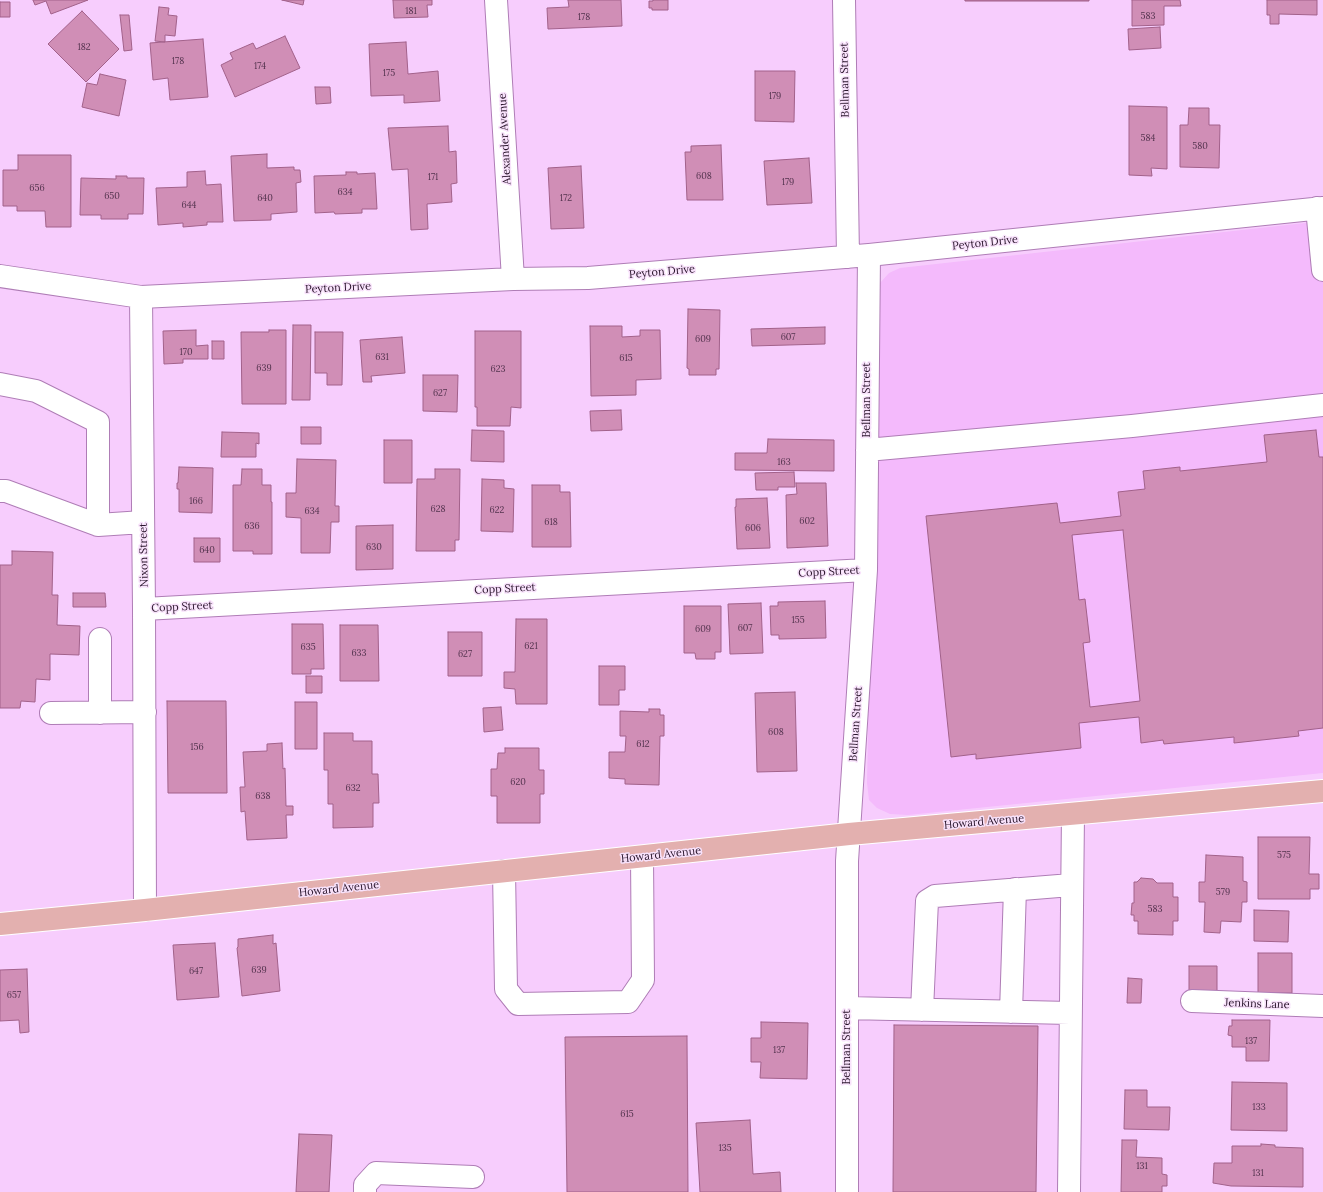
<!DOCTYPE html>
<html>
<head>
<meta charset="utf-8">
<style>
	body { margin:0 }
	canvas { display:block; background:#f7cdfd }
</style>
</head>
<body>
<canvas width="1323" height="1192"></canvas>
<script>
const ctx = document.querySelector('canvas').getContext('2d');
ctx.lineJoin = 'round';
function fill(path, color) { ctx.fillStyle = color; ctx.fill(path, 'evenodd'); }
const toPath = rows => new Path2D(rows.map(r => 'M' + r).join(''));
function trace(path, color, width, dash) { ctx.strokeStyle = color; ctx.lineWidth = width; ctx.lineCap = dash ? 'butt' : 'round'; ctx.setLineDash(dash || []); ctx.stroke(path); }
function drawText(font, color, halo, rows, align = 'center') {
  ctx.font = font + ' Lora,serif'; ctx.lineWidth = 3; ctx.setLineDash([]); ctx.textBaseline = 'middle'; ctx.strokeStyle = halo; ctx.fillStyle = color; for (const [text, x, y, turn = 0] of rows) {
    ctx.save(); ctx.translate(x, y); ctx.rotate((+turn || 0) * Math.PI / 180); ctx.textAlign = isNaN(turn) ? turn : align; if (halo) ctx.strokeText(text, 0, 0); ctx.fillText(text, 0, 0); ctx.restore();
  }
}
fill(toPath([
	[1323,221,1323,773,908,815,890,814,877,808,869,800,867,783,876,299,880,283,889,273,900,268]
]), '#f4bafc');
const building = toPath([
	[33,0,88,0,51,14,46,1,35,5,33,0],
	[282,0,304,0,303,5,282,0],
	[393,0,432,0,432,5,427,5,428,17,394,18,393,0],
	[568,0,621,0,622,26,548,29,547,8,569,7,568,0],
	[653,0,668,0,668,10,652,10,652,8,649,8,649,1,653,1,653,0],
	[965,0,1089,0,1089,1,965,1,965,0],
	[1132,0,1180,0,1181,6,1164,6,1164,25,1132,26,1132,0],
	[1267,0,1317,0,1317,15,1279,14,1279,24,1270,24,1270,15,1267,15,1267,0],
	[0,2,10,2,10,17,0,17,0,2],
	[159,7,169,8,168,15,177,16,175,36,165,35,165,42,155,41,159,7],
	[82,11,119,49,86,82,48,44,82,11],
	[120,15,129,15,132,50,124,51,120,15],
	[1160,27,1161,48,1129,50,1128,29,1160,27],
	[285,36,300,68,235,97,221,65,233,59,230,53,253,43,256,49,285,36],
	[203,39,208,97,170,100,168,78,153,80,150,43,203,39],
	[406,42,408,74,438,71,440,101,404,103,404,95,371,96,369,44,406,42],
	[755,71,795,71,794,122,755,121,755,71],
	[100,74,126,80,119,116,82,107,87,83,97,85,100,74],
	[315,87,330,87,331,103,316,104,315,87],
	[1129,106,1167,107,1167,169,1151,168,1152,176,1129,175,1129,106],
	[1189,108,1209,108,1209,125,1220,125,1219,168,1180,167,1180,125,1188,125,1189,108],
	[448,126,449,152,456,151,457,183,451,184,452,202,427,204,428,229,411,230,408,169,392,170,388,128,448,126],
	[721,145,723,200,687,200,685,152,691,152,691,146,721,145],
	[267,154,267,168,294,167,294,170,300,170,301,182,296,183,297,212,271,214,271,220,234,221,231,156,267,154],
	[18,155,71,155,71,227,46,227,45,211,17,211,17,206,3,206,3,170,18,170,18,155],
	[809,158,812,203,767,205,764,161,809,158],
	[581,166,584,228,551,229,548,168,581,166],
	[205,171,206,185,221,184,223,222,207,222,207,225,183,227,183,223,158,225,156,188,187,187,187,172,205,171],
	[346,172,357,172,357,174,375,173,377,209,362,209,362,213,335,214,334,212,315,213,314,176,346,175,346,172],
	[116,176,127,176,127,178,144,178,143,214,128,214,128,219,101,219,101,215,80,215,81,178,116,179,116,176],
	[688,309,720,310,719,369,716,369,716,375,689,375,689,369,687,368,688,309],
	[293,325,311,325,310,400,292,400,293,325],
	[590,326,622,326,622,337,640,336,640,330,660,330,661,379,636,380,636,395,591,396,590,326],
	[825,327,825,344,752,346,751,329,825,327],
	[196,330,196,346,208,345,208,359,183,359,183,363,164,364,163,331,196,330],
	[269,330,286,330,286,404,242,404,241,332,269,332,269,330],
	[475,331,521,331,521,408,511,407,510,426,477,426,477,407,475,407,475,331],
	[315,332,343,332,342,385,327,385,327,373,315,373,315,332],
	[402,337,405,373,371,376,372,382,363,382,360,340,402,337],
	[212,341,224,341,224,359,212,359,212,341],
	[423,375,458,375,457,412,423,411,423,375],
	[621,410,622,430,591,431,590,411,621,410],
	[301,427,321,427,321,444,301,444,301,427],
	[472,430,504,431,504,462,471,461,472,430],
	[1316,430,1319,457,1323,457,1323,728,1298,731,1299,736,1234,743,1234,737,1164,744,1163,740,1141,743,1139,717,1079,723,1081,748,976,759,976,754,951,757,926,516,1057,503,1060,523,1121,516,1118,492,1145,489,1143,471,1180,467,1180,471,1267,462,1264,435,1316,430],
	[1123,530,1140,701,1090,707,1083,643,1090,642,1085,599,1079,600,1072,535,1123,530],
	[222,432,259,433,259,444,256,443,256,457,221,457,222,432],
	[768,439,834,440,834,471,735,470,735,453,767,453,768,439],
	[384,440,412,440,412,483,384,483,384,440],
	[297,459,336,460,335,506,339,506,339,522,331,522,330,553,301,553,301,518,286,517,286,493,296,493,297,459],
	[179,467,213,468,212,513,179,512,179,489,177,489,177,483,178,483,179,467],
	[242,469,262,469,262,485,271,485,271,502,272,502,272,554,253,554,253,551,233,551,233,485,241,485,242,469],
	[435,469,460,469,459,540,455,540,455,551,416,551,417,479,435,479,435,469],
	[794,472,795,487,778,487,778,490,756,490,755,473,794,472],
	[482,479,504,480,504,488,514,489,513,532,481,531,482,479],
	[796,483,826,483,828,546,787,548,786,495,797,494,796,483],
	[532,485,560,485,560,492,570,492,571,547,532,547,532,485],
	[767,498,770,548,737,549,735,507,736,507,736,499,767,498],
	[393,525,393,569,356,570,356,526,393,525],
	[194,538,220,538,220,562,194,562,194,538],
	[12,551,53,552,52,595,58,595,57,625,80,626,79,655,50,654,50,680,36,679,35,702,21,701,20,708,0,708,0,565,12,565,12,551],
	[73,593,105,593,106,607,73,607,73,593],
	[825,601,826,638,779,639,779,635,771,635,770,606,778,606,778,602,825,601],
	[761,603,763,653,730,654,728,604,761,603],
	[684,606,721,606,721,652,715,652,715,659,696,659,695,653,684,653,684,606],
	[516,619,547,619,547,704,516,704,515,689,504,688,504,672,515,672,516,619],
	[292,624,323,624,324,669,311,669,311,674,292,674,292,624],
	[340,625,378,625,379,681,340,681,340,625],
	[448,632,482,632,482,676,448,676,448,632],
	[599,666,625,666,625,690,619,690,619,705,599,705,599,666],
	[306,676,322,676,322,693,306,693,306,676],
	[795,692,797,771,757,772,755,693,795,692],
	[167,701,226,701,227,793,168,793,167,701],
	[295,702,317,702,317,749,295,749,295,702],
	[501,707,503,730,484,732,483,708,501,707],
	[649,709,660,709,660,715,664,715,664,736,660,736,659,785,625,784,625,779,609,778,609,752,625,752,626,736,620,736,620,711,649,712,649,709],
	[324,733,353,733,353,741,372,741,372,774,378,774,379,803,373,803,373,827,333,828,333,804,328,804,328,770,324,770,324,733],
	[282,743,283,769,285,768,286,806,293,806,293,815,286,815,287,838,247,840,245,811,241,812,240,787,245,787,243,752,267,751,267,744,282,743],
	[505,748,539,748,539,770,544,770,544,794,540,794,540,823,497,823,497,796,491,796,491,769,497,769,498,753,505,753,505,748],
	[1258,837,1310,837,1309,874,1319,874,1319,889,1310,889,1310,899,1258,899,1258,837],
	[1206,855,1243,857,1243,881,1247,882,1247,902,1242,902,1241,922,1221,921,1220,933,1204,932,1205,902,1199,902,1199,882,1205,882,1206,855],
	[1141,878,1153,879,1157,883,1173,883,1173,897,1178,897,1178,921,1173,921,1173,935,1138,934,1138,921,1134,921,1134,915,1131,915,1132,903,1134,903,1134,882,1137,882,1141,878],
	[1254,910,1289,911,1288,942,1254,941,1254,910],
	[273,935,273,944,276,943,280,991,242,996,237,948,238,947,238,939,273,935],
	[215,943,219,997,177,1000,173,945,215,943],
	[1258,953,1292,953,1292,993,1258,993,1258,953],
	[1189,966,1217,966,1217,994,1189,994,1189,966],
	[27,969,29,1032,20,1033,19,1020,0,1021,0,970,27,969],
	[1128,978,1142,979,1141,1003,1127,1003,1128,978],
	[1232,1020,1270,1020,1269,1061,1246,1061,1246,1047,1232,1047,1232,1036,1228,1035,1229,1026,1232,1026,1232,1020],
	[761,1022,808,1023,807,1079,760,1078,761,1062,751,1062,751,1038,761,1038,761,1022],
	[894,1025,1038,1026,1036,1192,893,1192,894,1025],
	[687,1036,688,1192,567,1192,565,1037,687,1036],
	[1232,1082,1287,1083,1287,1131,1231,1130,1232,1082],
	[1125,1090,1147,1090,1147,1107,1170,1107,1169,1130,1124,1129,1125,1090],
	[750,1120,753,1174,780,1172,781,1192,700,1192,696,1123,750,1120],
	[299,1134,332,1135,329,1192,296,1192,299,1134],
	[1122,1140,1137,1140,1136,1157,1162,1158,1162,1174,1167,1175,1167,1186,1162,1186,1162,1192,1121,1192,1122,1140],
	[1261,1144,1275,1145,1275,1147,1303,1148,1303,1187,1231,1186,1213,1183,1214,1163,1232,1163,1232,1146,1261,1146,1261,1144]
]);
fill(building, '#d08eb6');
trace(building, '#a2618a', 1);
const minor = toPath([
	[496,0,513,279],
	[844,0,848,257],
	[1317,208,1323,270],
	[0,276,141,297,513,279,588,278,869,255,1323,208],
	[141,297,144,609,145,910],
	[0,384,36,391,98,422,98,525],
	[867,450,1132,426,1323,405],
	[0,491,6,491,98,525,143,522],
	[144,609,866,570],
	[51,713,145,712],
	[100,713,100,639],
	[504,871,506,989,518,1004,628,1002,643,980,642,857],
	[1192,1001,1323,1006],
	[847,1008,1070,1013],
	[922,1010,927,901,935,896,1071,885],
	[1011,1012,1015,889],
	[365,1192,365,1185,376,1173,473,1177],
	[847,1192,847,861,866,570,869,255],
	[1069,1192,1073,814]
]);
const major = toPath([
	[0,924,145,910,849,834,1323,791]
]);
trace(minor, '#af7db6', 24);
trace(major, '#fff', 24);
trace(minor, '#fff', 22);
trace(major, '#e3b0af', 22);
drawText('9px', '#53334e', null, [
	["181",411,11],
	["583",1148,16],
	["178",584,17],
	["182",84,47],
	["178",178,61],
	["174",260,66],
	["175",389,73],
	["179",775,96],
	["584",1148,138],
	["580",1200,146],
	["608",704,176],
	["171",433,177],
	["179",788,182],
	["656",37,188],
	["634",345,192],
	["650",112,196],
	["640",265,198],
	["172",566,198],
	["644",189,205],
	["607",788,337],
	["609",703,339],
	["170",186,352],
	["631",382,357],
	["615",626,358],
	["639",264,368],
	["623",498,369],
	["627",440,393],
	["163",784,462],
	["166",196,501],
	["628",438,509],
	["622",497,510],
	["634",312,511],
	["602",807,521],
	["618",551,522],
	["636",252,526],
	["606",753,528],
	["630",374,547],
	["640",207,550],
	["155",798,620],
	["607",745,628],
	["609",703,629],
	["621",531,646],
	["635",308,647],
	["633",359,653],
	["627",465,654],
	["608",776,732],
	["612",643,744],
	["156",197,747],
	["620",518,782],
	["632",353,788],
	["638",263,796],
	["575",1284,855],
	["579",1223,892],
	["583",1155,909],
	["639",259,970],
	["647",196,971],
	["657",14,995],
	["137",1251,1041],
	["137",779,1050],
	["133",1259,1107],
	["615",627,1114],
	["135",725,1148],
	["131",1142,1166],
	["131",1258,1173]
]);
drawText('11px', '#29152b', '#f8e2fb', [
	["Bellman Street",845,80,-91],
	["Alexander Avenue",505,139,-93],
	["Peyton Drive",985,243,-6],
	["Peyton Drive",662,272,-5],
	["Peyton Drive",338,288,-3],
	["Bellman Street",867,400,-90],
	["Nixon Street",144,555,-91],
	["Copp Street",829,572,-3],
	["Copp Street",505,589,-3],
	["Copp Street",182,607,-3],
	["Bellman Street",856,724,-86],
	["Howard Avenue",984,822,-5],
	["Howard Avenue",661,855,-6],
	["Howard Avenue",339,889,-6],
	["Jenkins Lane",1257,1004,2],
	["Bellman Street",847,1047,-90]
]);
</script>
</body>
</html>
